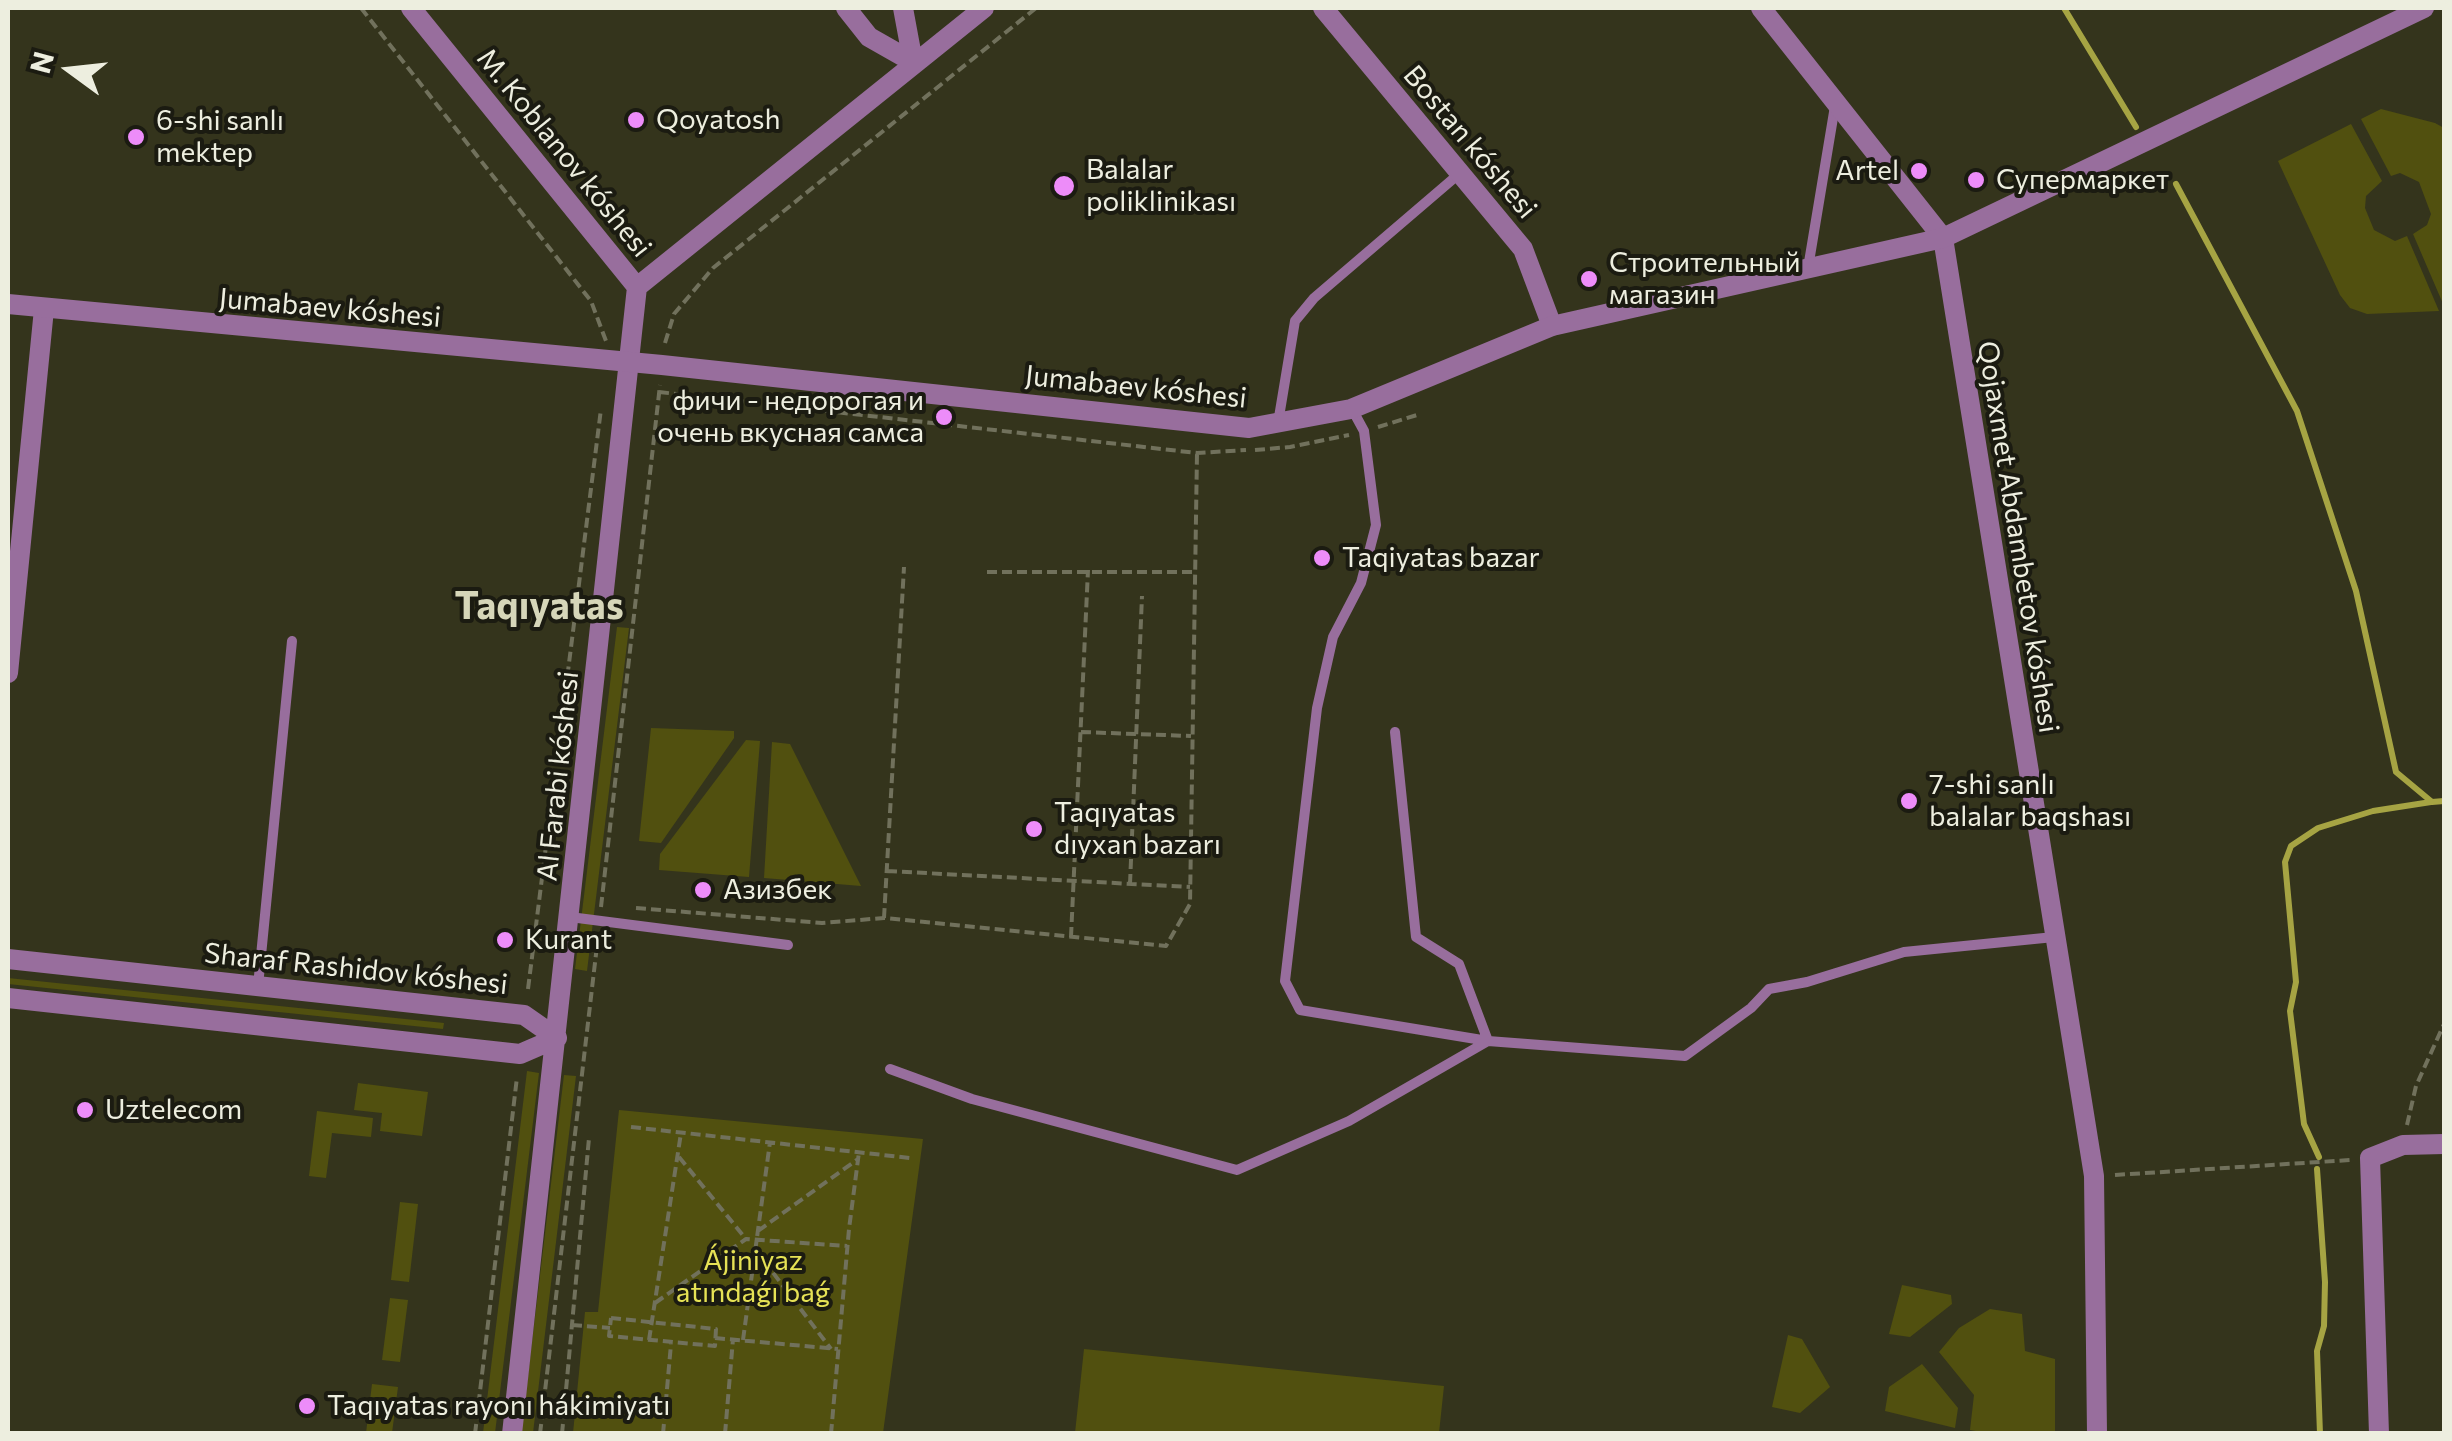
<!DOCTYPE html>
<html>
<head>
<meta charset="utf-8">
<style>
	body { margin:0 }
	#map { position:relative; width:2452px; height:1441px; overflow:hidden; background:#34341c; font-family:Commissioner,sans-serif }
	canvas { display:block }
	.frame { position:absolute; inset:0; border:10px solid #edeedf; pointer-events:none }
	.north { position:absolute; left:20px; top:20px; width:100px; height:100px; -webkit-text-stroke:8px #1b1b11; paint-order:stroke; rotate:285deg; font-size:28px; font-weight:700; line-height:40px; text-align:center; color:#edeedf }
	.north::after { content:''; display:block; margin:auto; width:35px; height:45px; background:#edeedf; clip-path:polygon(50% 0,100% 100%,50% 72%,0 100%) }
</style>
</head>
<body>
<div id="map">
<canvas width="2452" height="1441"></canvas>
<div class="frame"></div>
<div class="north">N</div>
</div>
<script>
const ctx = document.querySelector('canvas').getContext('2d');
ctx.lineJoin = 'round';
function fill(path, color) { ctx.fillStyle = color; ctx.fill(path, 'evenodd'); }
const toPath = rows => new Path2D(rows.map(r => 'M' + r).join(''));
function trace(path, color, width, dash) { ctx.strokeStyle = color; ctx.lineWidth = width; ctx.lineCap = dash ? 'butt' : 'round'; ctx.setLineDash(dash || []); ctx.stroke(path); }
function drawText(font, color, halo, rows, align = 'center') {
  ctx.font = font + ' Commissioner,sans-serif'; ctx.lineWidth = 8; ctx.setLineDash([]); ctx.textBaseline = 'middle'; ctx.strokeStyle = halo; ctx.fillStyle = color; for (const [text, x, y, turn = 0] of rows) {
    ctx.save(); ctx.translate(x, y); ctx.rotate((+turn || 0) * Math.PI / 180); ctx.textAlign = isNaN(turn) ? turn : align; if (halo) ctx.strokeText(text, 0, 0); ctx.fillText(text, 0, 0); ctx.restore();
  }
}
fill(toPath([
	[2381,109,2435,123,2444,128,2444,306,2413,234,2427,225,2431,214,2419,182,2400,173,2391,176,2361,119],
	[2351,124,2382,181,2366,196,2365,208,2374,230,2395,241,2407,236,2439,311,2367,314,2350,308,2340,295,2278,161],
	[617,627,629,628,587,971,575,969],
	[651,728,734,731,734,738,661,843,639,841],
	[746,740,760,741,749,877,659,870,660,854],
	[772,742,790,744,861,886,764,878],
	[8,978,444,1023,443,1029,8,984],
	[527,1071,539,1073,495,1433,483,1433],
	[564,1075,576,1076,533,1433,521,1434],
	[358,1083,428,1092,422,1136,380,1131,382,1113,354,1110],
	[619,1110,923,1139,883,1433,573,1433,585,1312,598,1312],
	[317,1111,373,1118,371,1137,332,1133,326,1178,309,1176],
	[400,1202,418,1204,409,1282,391,1280],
	[1902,1285,1951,1295,1952,1304,1910,1337,1889,1334],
	[390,1298,408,1300,400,1362,382,1360],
	[1990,1309,2022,1314,2025,1351,2055,1359,2055,1433,1993,1434,1970,1430,1974,1395,1939,1352,1959,1328],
	[1788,1335,1802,1339,1830,1387,1800,1413,1772,1407],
	[1084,1349,1444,1386,1439,1433,1075,1433],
	[1922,1364,1958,1408,1955,1428,1885,1411,1889,1387],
	[372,1384,398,1387,392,1433,366,1433]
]), '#51500f');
trace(toPath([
	[2064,8,2136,127],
	[2176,184,2297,411,2356,591,2396,772,2432,802,2444,801],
	[2319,1157,2304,1124,2290,1011,2296,982,2285,862,2291,846,2318,828,2373,811,2431,802],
	[2317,1169,2325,1282,2324,1326,2317,1351,2320,1434]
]), '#a6a443', 6);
trace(toPath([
	[361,8,591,301,606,341],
	[665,343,674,314,713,268,1036,8],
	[659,392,1197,453,1246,450],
	[1378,427,1417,415],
	[1255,450,1290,447,1349,435],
	[987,572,1192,572],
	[1081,732,1191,736],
	[887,871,1190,887],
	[1130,884,1142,596],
	[601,907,660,385],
	[636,908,822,923,884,918,1166,946,1190,904,1197,453],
	[884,918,904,567],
	[1071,937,1088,570],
	[528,989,601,409],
	[2407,1125,2416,1086,2444,1024],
	[631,1127,910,1158],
	[679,1157,746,1239],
	[2115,1175,2350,1160],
	[758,1231,858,1159],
	[755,1249,831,1349],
	[655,1303,746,1239,847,1246],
	[611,1318,716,1329,715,1346,609,1336,611,1318],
	[572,1325,610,1328],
	[715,1338,838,1349],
	[649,1340,681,1133],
	[743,1340,770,1142],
	[475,1434,517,1077],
	[540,1434,598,937],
	[562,1434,589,1138],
	[663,1434,671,1344],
	[725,1434,733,1339],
	[831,1434,849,1229,859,1152]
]), '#71715c', 4, [10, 5]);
trace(toPath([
	[1808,268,1835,106],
	[1352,409,1364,431,1376,525,1361,583,1333,637,1317,708,1285,981,1300,1010,1488,1041,1685,1056,1751,1008,1769,989,1807,982,1904,952,2054,937],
	[1278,423,1295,321,1314,298,1460,173],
	[570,917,788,945],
	[258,986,292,641],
	[890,1069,972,1099,1237,1170,1349,1121,1488,1041,1459,964,1416,937,1395,732]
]), '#986e9d', 10);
trace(toPath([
	[411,8,637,287],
	[846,8,869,37,913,62],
	[903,8,913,62],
	[1323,8,1523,249,1552,326],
	[1761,8,1943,238,2094,1176,2097,1434],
	[637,287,984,8],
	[8,673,44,309],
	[8,959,524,1015,557,1038],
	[8,998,520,1054,557,1038],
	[512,1434,637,287],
	[2379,1434,2370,1158,2403,1145,2444,1144]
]), '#986e9d', 20);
trace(toPath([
	[8,304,662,365,1249,428,1351,409,1552,326,1943,238,2424,8]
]), '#986e9d', 20);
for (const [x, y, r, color] of [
	[636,120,10,"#ed8cf9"],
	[136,137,10,"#ed8cf9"],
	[1919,171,10,"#ed8cf9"],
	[1976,180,10,"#ed8cf9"],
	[1064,186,12,"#ed8cf9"],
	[1589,279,10,"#ed8cf9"],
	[944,417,10,"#ed8cf9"],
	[1322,558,10,"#ed8cf9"],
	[1909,801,10,"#ed8cf9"],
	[1034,829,10,"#ed8cf9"],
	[703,890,10,"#ed8cf9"],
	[505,940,10,"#ed8cf9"],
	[85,1110,10,"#ed8cf9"],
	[307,1406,10,"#ed8cf9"]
]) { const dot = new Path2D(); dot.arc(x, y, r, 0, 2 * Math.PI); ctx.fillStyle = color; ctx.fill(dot); trace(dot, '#1b1b11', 4); }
drawText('28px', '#edeedf', '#1b1b11', [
	["Qoyatosh",656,120],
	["6-shi sanlı",156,121],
	["mektep",156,153],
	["Balalar",1086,170],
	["poliklinikası",1086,202],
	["Artel",1899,171,"right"],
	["Супермаркет",1996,180],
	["Строительный",1609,263],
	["магазин",1609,295],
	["фичи - недорогая и",924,401,"right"],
	["очень вкусная самса",924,433,"right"],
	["Taqiyatas bazar",1342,558],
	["7-shi sanlı",1929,785],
	["balalar baqshası",1929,817],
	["Taqıyatas",1054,813],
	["dıyxan bazarı",1054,845],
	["Азизбек",723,890],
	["Kurant",525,940],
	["Uztelecom",105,1110],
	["Taqıyatas rayonı hákimiyatı",327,1406]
], 'left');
drawText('28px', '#edeedf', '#1b1b11', [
	["Bostan kóshesi",1470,142,50],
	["M. Koblanov kóshesi",564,153,51],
	["Jumabaev kóshesi",330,308,5],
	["Jumabaev kóshesi",1136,387,6],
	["Qojaxmet Abdambetov kóshesi",2018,537,81],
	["Al Farabi kóshesi",558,776,-84],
	["Sharaf Rashidov kóshesi",356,969,6]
]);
drawText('28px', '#e6e255', '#1b1b11', [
	["Ájiniyaz",753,1261],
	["atındaǵı baǵ",753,1293]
]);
drawText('bold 38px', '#d6d6b9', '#1b1b11', [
	["Taqıyatas",539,606]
]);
</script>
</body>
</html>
